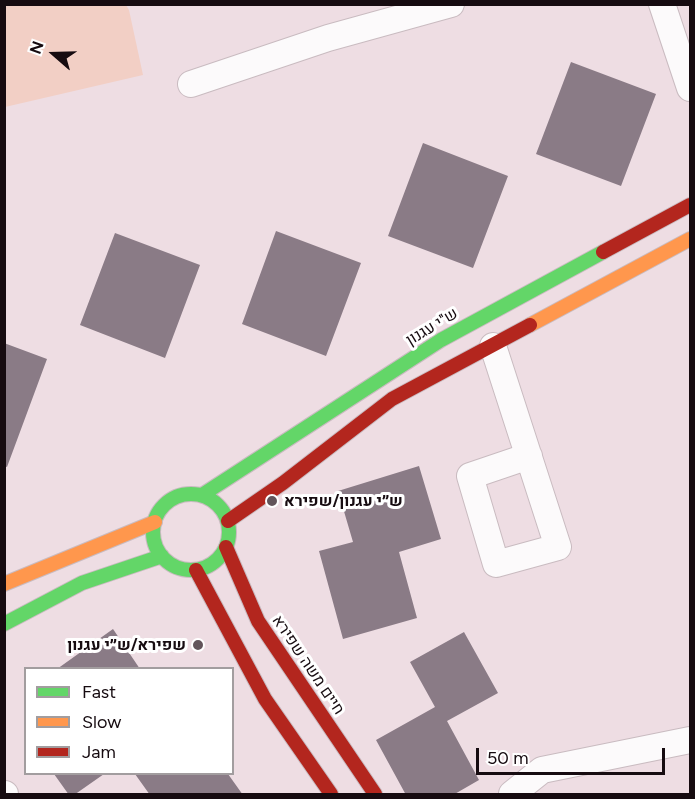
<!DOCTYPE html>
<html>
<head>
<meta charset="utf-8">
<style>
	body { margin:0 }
	#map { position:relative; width:695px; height:799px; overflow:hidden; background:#eedde3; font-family:Figtree,sans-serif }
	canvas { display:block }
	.frame { position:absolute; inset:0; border:6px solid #160b10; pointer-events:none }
	.legend { position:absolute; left:24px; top:667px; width:210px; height:108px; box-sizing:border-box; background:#fff; border:2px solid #a29d9f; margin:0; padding:8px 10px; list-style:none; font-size:18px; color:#160b10 }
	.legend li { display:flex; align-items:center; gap:12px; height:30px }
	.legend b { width:30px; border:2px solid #a29d9f }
	.north { position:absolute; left:24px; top:24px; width:60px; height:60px; -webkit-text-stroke:4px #fff; paint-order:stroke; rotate:290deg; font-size:16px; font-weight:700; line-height:24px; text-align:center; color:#160b10 }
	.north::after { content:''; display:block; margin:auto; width:21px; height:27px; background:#160b10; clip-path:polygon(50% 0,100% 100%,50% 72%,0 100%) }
	.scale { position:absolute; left:476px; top:748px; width:189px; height:27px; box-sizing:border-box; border:3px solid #160b10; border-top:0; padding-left:8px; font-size:18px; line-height:21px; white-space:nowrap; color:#160b10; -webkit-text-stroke:4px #fff; paint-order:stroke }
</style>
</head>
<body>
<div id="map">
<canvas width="695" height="799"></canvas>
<div class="frame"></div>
<ul class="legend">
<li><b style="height:8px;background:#63d668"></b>Fast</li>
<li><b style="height:8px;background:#ff974d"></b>Slow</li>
<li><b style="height:8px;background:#b3261e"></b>Jam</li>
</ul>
<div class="north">N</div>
<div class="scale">50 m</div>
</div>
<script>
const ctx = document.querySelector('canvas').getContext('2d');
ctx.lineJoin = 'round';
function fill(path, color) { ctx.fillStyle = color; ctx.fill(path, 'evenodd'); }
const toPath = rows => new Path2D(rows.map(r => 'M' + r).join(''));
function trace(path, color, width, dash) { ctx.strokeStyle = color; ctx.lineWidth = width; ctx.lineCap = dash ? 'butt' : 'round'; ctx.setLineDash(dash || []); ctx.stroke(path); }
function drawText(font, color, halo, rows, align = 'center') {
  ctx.font = font + ' Figtree,Heebo,sans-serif'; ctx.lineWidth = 6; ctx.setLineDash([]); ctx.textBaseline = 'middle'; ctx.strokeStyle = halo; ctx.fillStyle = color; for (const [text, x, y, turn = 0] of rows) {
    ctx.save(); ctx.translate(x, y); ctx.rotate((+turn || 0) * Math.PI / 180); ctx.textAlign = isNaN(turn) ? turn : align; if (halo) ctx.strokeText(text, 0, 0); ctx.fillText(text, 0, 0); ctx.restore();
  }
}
fill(toPath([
	[4,5,126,5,129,10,143,75,5,107]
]), '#f2cfc5');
fill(toPath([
	[571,62,656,94,621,186,536,154],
	[423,143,508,176,473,268,388,236],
	[276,231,361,263,326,356,242,324],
	[115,233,200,265,165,358,80,325],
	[4,343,47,359,7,467,4,466],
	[419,466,441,539,399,552,417,618,343,639,319,551,353,542,338,491],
	[113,629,140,669,57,669],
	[464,632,498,693,447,721,479,780,453,795,406,795,376,740,435,707,410,662],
	[54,774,104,774,74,795,69,795],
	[135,774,228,774,243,795,150,795]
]), '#8a7b86');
const street = toPath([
	[662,4,690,88],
	[191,84,328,38,451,4],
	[493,346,558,547,496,564,470,476,529,456],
	[4,794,5,794],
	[512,794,542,770,690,740]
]);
const fast = toPath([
	'153 532a38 38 0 1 1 76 0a38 38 0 1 1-76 0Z',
	[202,495,441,340,603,252],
	[4,624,82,583,162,556]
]);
const slow = toPath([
	[530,325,690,239],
	[4,584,155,522]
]);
const jam = toPath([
	[603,252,690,205],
	[228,521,283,483,392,399,530,325],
	[226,547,258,621,375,794],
	[196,570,265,699,331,794]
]);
trace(street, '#c9bbc0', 28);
trace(fast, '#c9bbc0', 16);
trace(slow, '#c9bbc0', 16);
trace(jam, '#c9bbc0', 16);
trace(street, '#fcfafb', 26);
trace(fast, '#63d668', 14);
trace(slow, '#ff974d', 14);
trace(jam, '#b3261e', 14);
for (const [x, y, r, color] of [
	[272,501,6,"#62545a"],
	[198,645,6,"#62545a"]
]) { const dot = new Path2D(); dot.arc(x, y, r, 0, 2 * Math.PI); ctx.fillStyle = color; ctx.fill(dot); trace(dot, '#fff', 2); }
drawText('16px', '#160b10', '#fff', [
	["ש\"י עגנון",432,327,-31],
	["חיים משה שפירא",308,665,56]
]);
drawText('bold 16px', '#160b10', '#fff', [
	["ש״י עגנון/שפירא",284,501],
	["שפירא/ש״י עגנון",186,645,"right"]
], 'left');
</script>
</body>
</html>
